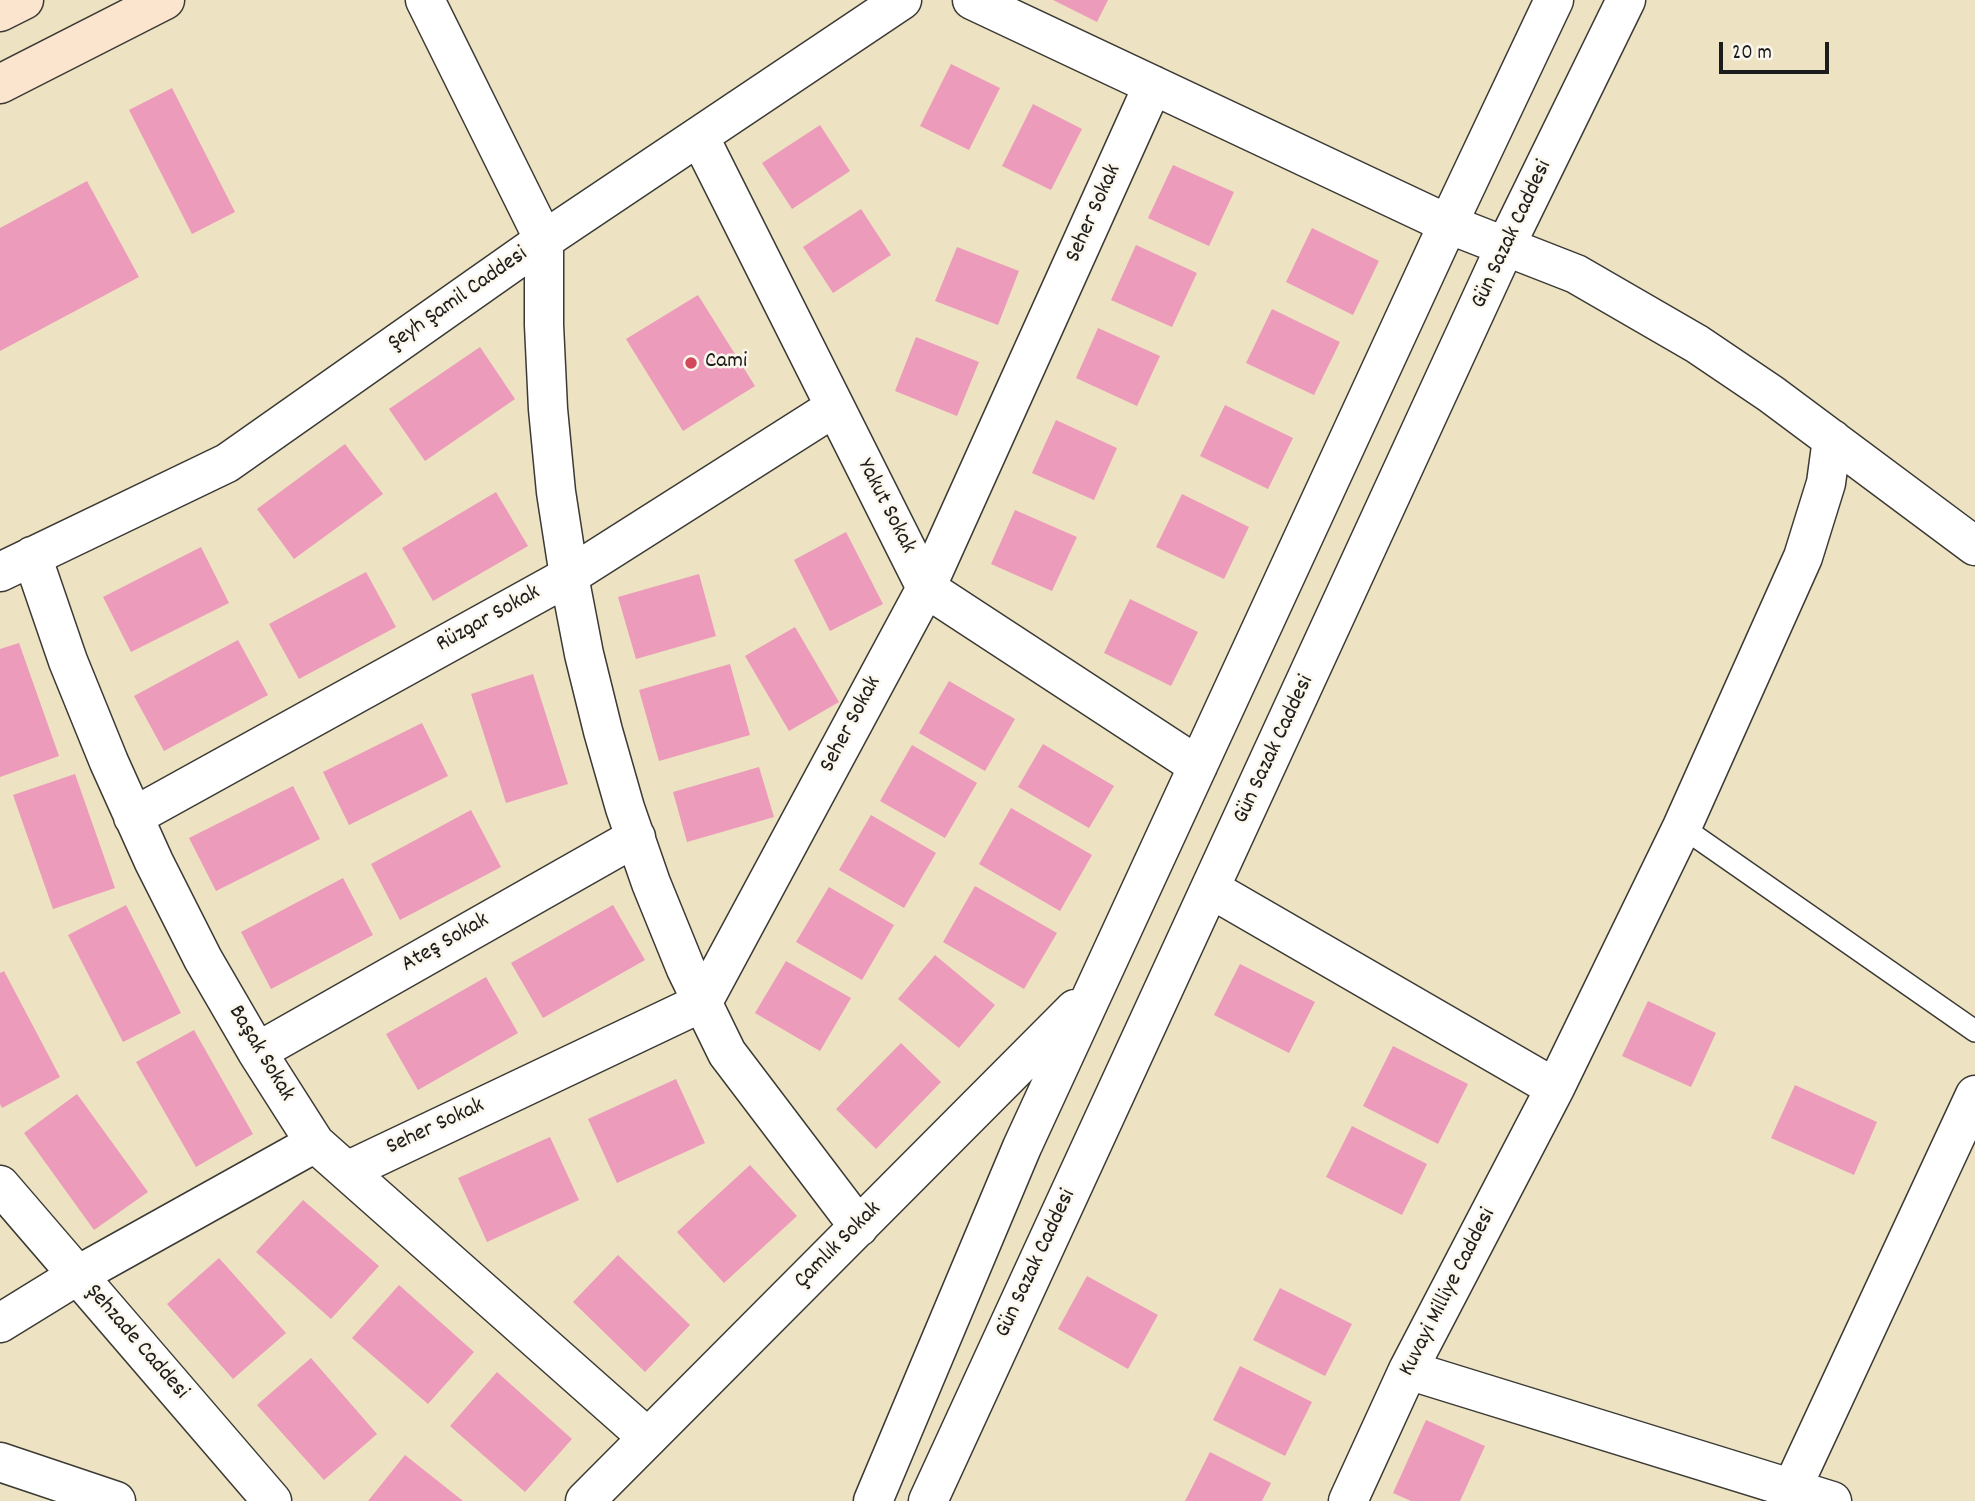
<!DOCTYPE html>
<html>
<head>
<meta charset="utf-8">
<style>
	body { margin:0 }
	#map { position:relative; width:1975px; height:1501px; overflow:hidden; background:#ede2c2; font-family:Dekko,sans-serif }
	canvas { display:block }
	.scale { position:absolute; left:1719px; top:42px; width:110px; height:32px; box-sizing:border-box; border:4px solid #1c1c1c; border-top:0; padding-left:9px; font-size:21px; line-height:24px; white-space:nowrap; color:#1c1c1c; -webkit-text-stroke:5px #fbf7ec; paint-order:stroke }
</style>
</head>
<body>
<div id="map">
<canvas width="1975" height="1501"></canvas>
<div class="scale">20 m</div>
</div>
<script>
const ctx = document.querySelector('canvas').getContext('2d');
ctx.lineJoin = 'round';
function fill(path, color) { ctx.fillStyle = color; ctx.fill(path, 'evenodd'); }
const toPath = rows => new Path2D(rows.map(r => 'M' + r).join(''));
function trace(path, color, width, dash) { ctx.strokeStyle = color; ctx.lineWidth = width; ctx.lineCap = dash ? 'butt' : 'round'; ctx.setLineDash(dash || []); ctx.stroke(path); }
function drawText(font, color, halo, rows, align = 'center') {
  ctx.font = font + ' Dekko,sans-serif'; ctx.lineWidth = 5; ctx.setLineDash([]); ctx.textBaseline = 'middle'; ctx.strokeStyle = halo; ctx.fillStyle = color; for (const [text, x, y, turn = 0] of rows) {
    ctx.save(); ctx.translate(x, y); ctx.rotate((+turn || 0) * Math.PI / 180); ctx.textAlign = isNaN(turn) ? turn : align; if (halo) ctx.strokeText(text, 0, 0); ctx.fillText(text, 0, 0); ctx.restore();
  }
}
fill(toPath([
	[1053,0,1108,0,1097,22],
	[951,64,1000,88,969,150,920,126],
	[172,88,235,212,192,234,129,110],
	[1033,104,1082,129,1051,190,1002,166],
	[820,125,850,171,792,209,762,163],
	[1173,165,1234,192,1209,246,1148,218],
	[87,181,139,277,0,351,0,228],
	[861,209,891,255,833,293,803,247],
	[1312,228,1379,261,1353,315,1286,282],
	[1136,245,1197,273,1172,327,1111,300],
	[957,247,1019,271,998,325,935,301],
	[698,295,755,386,683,431,626,339],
	[1272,309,1340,342,1314,395,1246,363],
	[1098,328,1160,356,1137,406,1076,378],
	[916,337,979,362,957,416,895,391],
	[480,347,515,399,425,461,389,409],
	[1225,405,1293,438,1268,489,1200,456],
	[1056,420,1117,448,1094,500,1032,473],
	[345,444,383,494,294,559,257,509],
	[496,492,528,546,433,601,402,548],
	[1182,494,1249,527,1224,579,1156,547],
	[1015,510,1077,537,1052,591,991,564],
	[846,532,883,604,830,631,794,560],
	[201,547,229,603,131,652,103,597],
	[366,572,396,627,299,679,269,624],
	[699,574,716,636,636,659,618,597],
	[1130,599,1198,632,1171,686,1104,653],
	[795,627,839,702,789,731,745,656],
	[238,640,268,695,164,751,134,696],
	[19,643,59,756,0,777,0,649],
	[730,664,750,735,659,761,639,690],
	[533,674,568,784,506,803,471,694],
	[949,681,1015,719,985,771,919,733],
	[422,723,448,776,349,825,323,772],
	[1043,744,1114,786,1089,828,1018,787],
	[912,745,977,783,945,838,880,801],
	[759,767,774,817,687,842,673,792],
	[75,774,115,888,53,909,13,795],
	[293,786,320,839,216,891,189,838],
	[1011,808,1092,855,1060,911,979,864],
	[471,810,501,867,400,920,371,864],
	[871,815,936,853,904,908,839,870],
	[343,878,373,935,271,989,241,932],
	[975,886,1057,933,1024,989,943,942],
	[829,887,894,925,862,980,796,942],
	[126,905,181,1013,123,1042,68,935],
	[613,905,645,960,543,1018,511,963],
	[935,955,995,1005,959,1048,898,999],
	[786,961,851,998,820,1051,755,1013],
	[1240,964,1315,1002,1289,1053,1214,1015],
	[4,971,60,1077,2,1108,0,1104,0,973],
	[486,977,518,1033,418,1090,386,1034],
	[1648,1001,1716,1033,1691,1087,1622,1056],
	[194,1030,253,1134,196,1167,136,1062],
	[901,1043,941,1082,876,1149,836,1109],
	[1393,1046,1468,1084,1438,1144,1363,1106],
	[676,1079,705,1143,617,1183,588,1119],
	[1795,1085,1877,1122,1854,1175,1771,1138],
	[77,1094,148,1192,94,1230,24,1133],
	[1352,1126,1427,1164,1402,1215,1326,1177],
	[550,1137,579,1200,487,1242,458,1178],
	[750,1165,797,1216,724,1283,677,1232],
	[303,1200,379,1266,331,1319,256,1252],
	[618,1255,690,1325,645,1372,573,1302],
	[219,1258,286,1333,233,1379,167,1304],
	[1087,1276,1158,1315,1128,1369,1058,1329],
	[399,1285,474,1352,428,1404,352,1338],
	[1280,1288,1352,1324,1325,1376,1253,1340],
	[311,1358,377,1434,324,1480,257,1405],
	[1240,1366,1312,1402,1285,1456,1213,1420],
	[497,1372,572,1439,525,1492,450,1426],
	[1426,1420,1485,1446,1460,1501,1411,1501,1393,1493],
	[1210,1452,1271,1483,1262,1501,1185,1501],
	[405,1455,463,1501,368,1501]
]), '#ec9bba');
const service = toPath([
	[1682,827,1975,1031]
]);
const minor = toPath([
	[425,0,544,240,544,325,548,409,556,492,569,576,584,654,603,731,625,808,651,883,686,969,727,1053,859,1227],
	[972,0,1448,224,1576,274,1697,344,1771,394,1975,546],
	[699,136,926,588,1198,766],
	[32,556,68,661,109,762,154,862,203,959,257,1052,315,1143,648,1438],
	[0,572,227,463,544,240,902,0],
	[133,817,569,576,835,407],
	[1211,889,1555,1088],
	[257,1052,636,837],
	[347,1171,703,1002,926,588,1153,85],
	[0,1185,272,1501],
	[0,1323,78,1275,315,1143],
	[1408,1370,1832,1501],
	[0,1462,116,1501],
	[1792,1488,1975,1095],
	[585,1501,1075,1009],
	[873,1501,1022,1147,1448,224,1554,0],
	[928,1501,1506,245,1626,0],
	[1348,1501,1408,1370,1555,1088,1682,827,1803,557,1826,483,1832,439]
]);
const secondary = toPath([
	[0,12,24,0],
	[0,84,165,0]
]);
trace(service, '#3b3a35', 24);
trace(minor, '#3b3a35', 41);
trace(secondary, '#3b3a35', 41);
trace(service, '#fff', 21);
trace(minor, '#fff', 38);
trace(secondary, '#fbe5cf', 38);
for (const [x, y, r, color] of [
	[691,363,7,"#d1495b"]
]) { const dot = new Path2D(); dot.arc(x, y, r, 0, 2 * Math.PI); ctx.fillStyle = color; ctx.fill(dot); trace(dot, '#fbf7ec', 2.5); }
drawText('23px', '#1c1c1c', '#fbf7ec', [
	["Seher Sokak",1095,214,-66],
	["Gün Sazak Caddesi",1513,235,-65],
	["Şeyh Şamil Caddesi",459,300,-35],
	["Yakut Sokak",885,507,63],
	["Rüzgar Sokak",489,620,-29],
	["Seher Sokak",852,725,-62],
	["Gün Sazak Caddesi",1275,750,-65],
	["Ateş Sokak",446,944,-30],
	["Başak Sokak",260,1054,59],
	["Seher Sokak",436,1128,-25],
	["Çamlık Sokak",839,1246,-45],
	["Gün Sazak Caddesi",1037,1264,-65],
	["Kuvayi Milliye Caddesi",1449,1293,-63],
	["Şehzade Caddesi",136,1343,49]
]);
drawText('23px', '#1c1c1c', '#fbf7ec', [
	["Cami",705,363]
], 'left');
</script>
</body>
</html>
